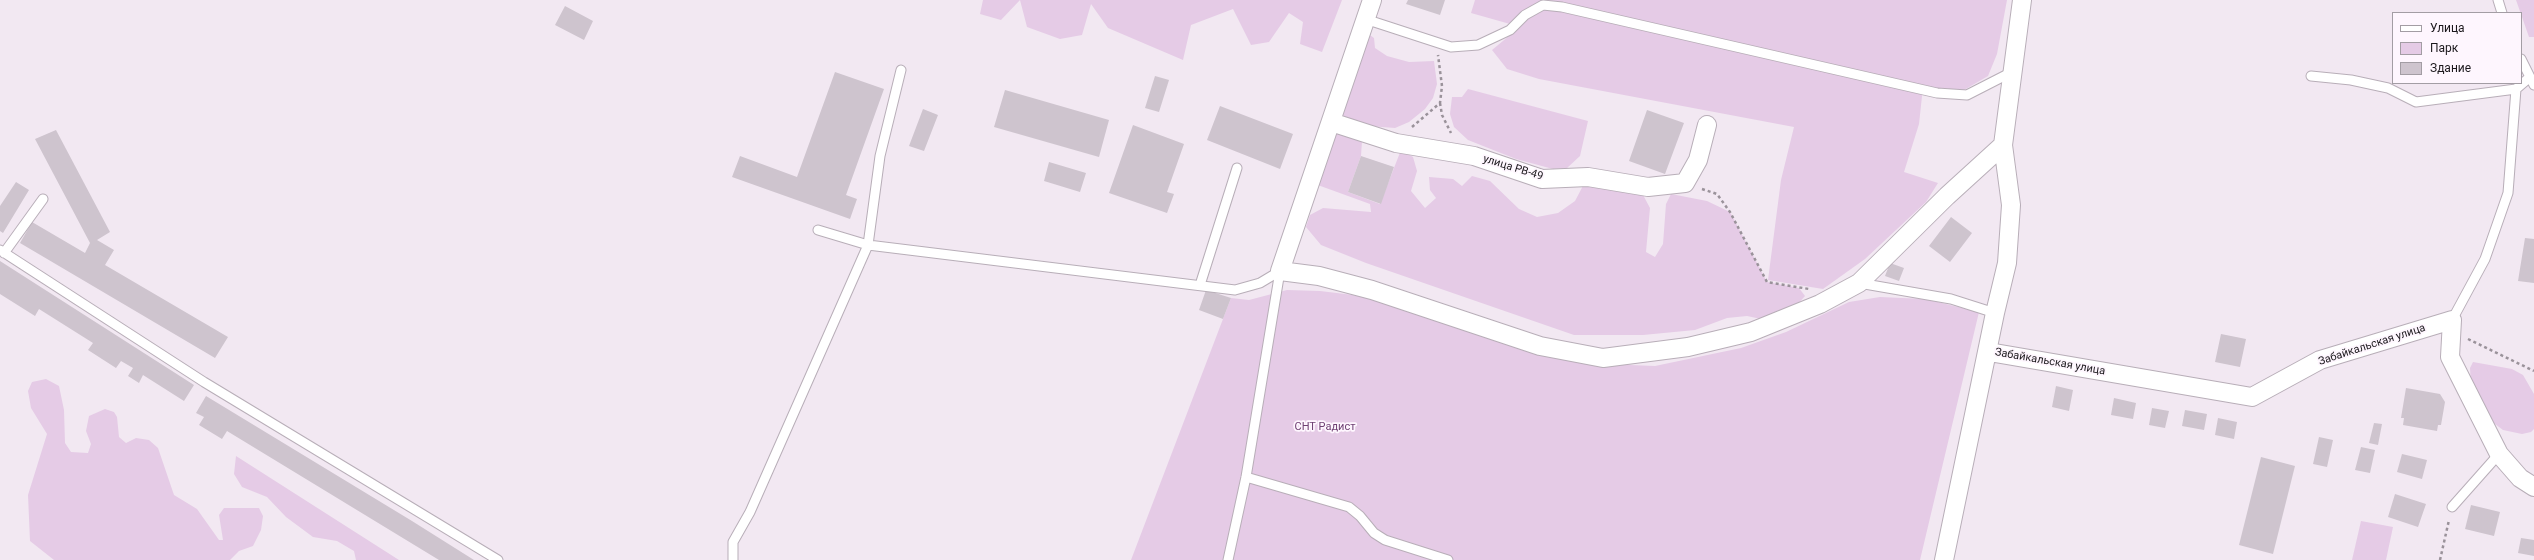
<!DOCTYPE html>
<html>
<head>
<meta charset="utf-8">
<style>
	body { margin:0 }
	#map { position:relative; width:2534px; height:560px; overflow:hidden; background:#f2e8f2; font-family:Roboto,sans-serif }
	canvas { display:block }
	.legend { position:absolute; left:2392px; top:12px; width:130px; height:72px; box-sizing:border-box; background:#fef6fe; border:1px solid #a39da4; margin:0; padding:5px 7px; list-style:none; font-size:12px; color:#1b181c }
	.legend li { display:flex; align-items:center; gap:8px; height:20px }
	.legend b { width:20px; border:1px solid #a39da4 }
</style>
</head>
<body>
<div id="map">
<canvas width="2534" height="560"></canvas>
<ul class="legend">
<li><b style="height:5px;background:#fff"></b>Улица</li>
<li><b style="height:11px;background:#e5cbe6"></b>Парк</li>
<li><b style="height:11px;background:#cec4ce"></b>Здание</li>
</ul>
</div>
<script>
const ctx = document.querySelector('canvas').getContext('2d');
ctx.lineJoin = 'round';
function fill(path, color) { ctx.fillStyle = color; ctx.fill(path, 'evenodd'); }
const toPath = rows => new Path2D(rows.map(r => 'M' + r).join(''));
function trace(path, color, width, dash) { ctx.strokeStyle = color; ctx.lineWidth = width; ctx.lineCap = dash ? 'butt' : 'round'; ctx.setLineDash(dash || []); ctx.stroke(path); }
function drawText(font, color, halo, rows, align = 'center') {
  ctx.font = font + ' Roboto,sans-serif'; ctx.lineWidth = 3.5; ctx.setLineDash([]); ctx.textBaseline = 'middle'; ctx.strokeStyle = halo; ctx.fillStyle = color; for (const [text, x, y, turn = 0] of rows) {
    ctx.save(); ctx.translate(x, y); ctx.rotate((+turn || 0) * Math.PI / 180); ctx.textAlign = isNaN(turn) ? turn : align; if (halo) ctx.strokeText(text, 0, 0); ctx.fillText(text, 0, 0); ctx.restore();
  }
}
fill(toPath([
	[983,0,1342,0,1322,52,1300,44,1303,22,1289,13,1269,42,1251,45,1233,9,1191,25,1183,60,1108,28,1091,4,1082,35,1060,39,1027,27,1020,0,1001,20,980,14],
	[1475,0,2007,0,1997,54,1988,76,1964,90,1923,87,1919,124,1904,172,1938,183,1926,202,1865,259,1823,289,1768,280,1781,180,1794,127,1539,79,1507,69,1492,50,1515,31,1510,24,1471,13],
	[2516,0,2534,0,2534,37,2529,37],
	[1367,33,1374,38,1375,48,1387,56,1409,62,1434,61,1437,84,1433,98,1425,109,1409,122,1395,128,1369,126,1340,117],
	[1468,89,1588,121,1580,156,1567,168,1553,169,1516,159,1468,140,1454,127,1450,114,1452,97,1462,97],
	[1334,129,1362,141,1361,156,1348,192,1380,204,1401,150,1413,157,1417,171,1411,191,1425,208,1436,198,1430,190,1429,177,1453,179,1462,186,1472,176,1490,181,1519,209,1537,217,1558,213,1575,201,1585,182,1642,193,1650,208,1646,252,1655,257,1663,244,1666,204,1671,194,1707,201,1730,212,1767,282,1799,288,1805,296,1797,305,1766,320,1747,316,1727,318,1695,330,1643,335,1574,335,1366,263,1321,245,1306,227,1310,215,1323,208,1371,212,1370,204,1315,184],
	[1287,290,1320,291,1370,297,1605,364,1655,366,1741,348,1786,332,1849,302,1880,297,1925,299,1979,312,1920,560,1131,560,1231,298,1249,300],
	[2473,362,2512,369,2523,375,2534,394,2534,429,2531,432,2522,434,2503,430,2491,421,2471,386,2470,368],
	[46,379,59,386,64,410,65,443,71,452,88,453,91,444,86,431,89,416,105,409,114,412,117,417,119,437,126,443,136,438,149,440,158,448,174,495,197,509,219,540,223,540,219,515,224,508,259,508,263,516,261,530,253,546,239,551,230,560,54,560,30,541,28,495,47,434,31,408,28,391,32,382],
	[236,456,399,560,356,560,354,551,337,541,313,537,286,517,267,497,242,487,234,474],
	[2361,521,2393,527,2386,560,2352,560]
]), '#e5cbe6');
fill(toPath([
	[1408,0,1445,0,1440,15,1406,4],
	[565,6,593,21,584,40,555,25],
	[835,72,884,89,846,195,857,199,850,219,732,177,740,156,797,177],
	[1155,76,1169,80,1159,112,1145,108],
	[1005,90,1109,120,1099,157,994,127],
	[1220,106,1293,134,1280,169,1207,140],
	[923,109,938,115,924,151,909,146],
	[1647,110,1684,123,1665,174,1629,161],
	[1133,125,1184,144,1167,192,1174,194,1167,213,1109,193],
	[56,130,110,232,97,240,114,250,105,265,228,337,215,358,20,243,32,222,85,253,90,243,35,139],
	[1361,156,1394,167,1381,204,1348,192],
	[1049,162,1086,173,1080,192,1044,181],
	[16,182,29,190,3,233,0,231,0,206],
	[1951,217,1972,233,1950,262,1929,246],
	[2525,238,2534,239,2534,283,2518,281],
	[0,261,194,385,184,401,143,375,139,383,128,376,133,368,121,361,116,368,88,350,93,343,39,309,35,316,0,294],
	[1890,263,1904,268,1899,281,1885,276],
	[1206,290,1231,298,1223,319,1199,310],
	[2221,334,2246,339,2240,367,2215,362],
	[2056,386,2073,390,2069,411,2052,407],
	[2406,388,2440,394,2445,402,2441,425,2438,425,2437,431,2403,425,2404,418,2401,418],
	[206,396,412,521,474,560,439,560,227,431,222,439,199,425,204,417,196,413],
	[2114,398,2136,403,2133,419,2111,415],
	[2152,408,2169,411,2165,428,2149,425],
	[2185,410,2207,414,2204,430,2182,426],
	[2218,418,2237,422,2234,439,2215,435],
	[2374,423,2382,424,2378,445,2369,443],
	[2319,437,2333,440,2327,467,2313,464],
	[2361,447,2375,450,2370,473,2355,470],
	[2402,454,2427,460,2422,479,2397,472],
	[2261,457,2295,466,2273,554,2239,545],
	[2395,494,2426,504,2418,527,2388,517],
	[2471,505,2500,512,2494,536,2465,529],
	[2521,538,2534,540,2534,556,2518,553]
]), '#cec4ce');
const service = toPath([
	[2498,0,2502,13],
	[1365,19,1451,47,1478,45,1510,30,1525,15,1543,5,1562,7,1937,93,1967,95,2012,72],
	[2521,59,2534,85],
	[2311,76,2351,80,2388,88,2416,102,2516,89],
	[818,230,868,245,1235,290,1260,283,1280,271],
	[0,250,204,382,498,560],
	[4,253,43,199],
	[1859,283,1951,299,1995,313],
	[1200,285,1237,168],
	[2452,320,2485,259,2508,193,2516,89,2530,77],
	[1246,477,1349,507,1360,516,1374,533,1385,540,1448,560],
	[2452,507,2499,454],
	[733,560,733,542,750,512,868,245,880,156,901,70],
	[1228,560,1246,477,1280,271]
]);
const minor = toPath([
	[1372,0,1280,271,1319,276,1372,290,1540,346,1603,358,1688,347,1751,332,1820,304,1859,283,1947,196,2003,145],
	[1331,122,1396,143,1474,156,1542,179,1588,177,1648,187,1685,183,1698,160,1707,125],
	[1989,352,2252,397,2320,360,2452,320,2450,357,2499,454,2520,478,2534,487],
	[1944,560,1995,313,2007,263,2011,205,2003,145,2022,0]
]);
trace(service, '#b8aeb8', 11);
trace(minor, '#b8aeb8', 20);
trace(toPath([
	[1440,103,1442,115,1451,133],
	[1412,127,1440,103,1442,86,1438,55],
	[1702,189,1717,194,1730,212,1767,282,1809,289],
	[2468,339,2534,371],
	[2440,560,2449,520]
]), '#9a929a', 2.5, [3, 3]);
trace(service, '#fff', 9);
trace(minor, '#fff', 18);
drawText('11px', '#1b181c', '#fef6fe', [
	["улица РВ-49",1513,168,17],
	["Забайкальская улица",2372,345,-18],
	["Забайкальская улица",2050,362,10]
]);
drawText('11px', '#6e3f72', '#fef6fe', [
	["СНТ Радист",1325,427]
]);
</script>
</body>
</html>
